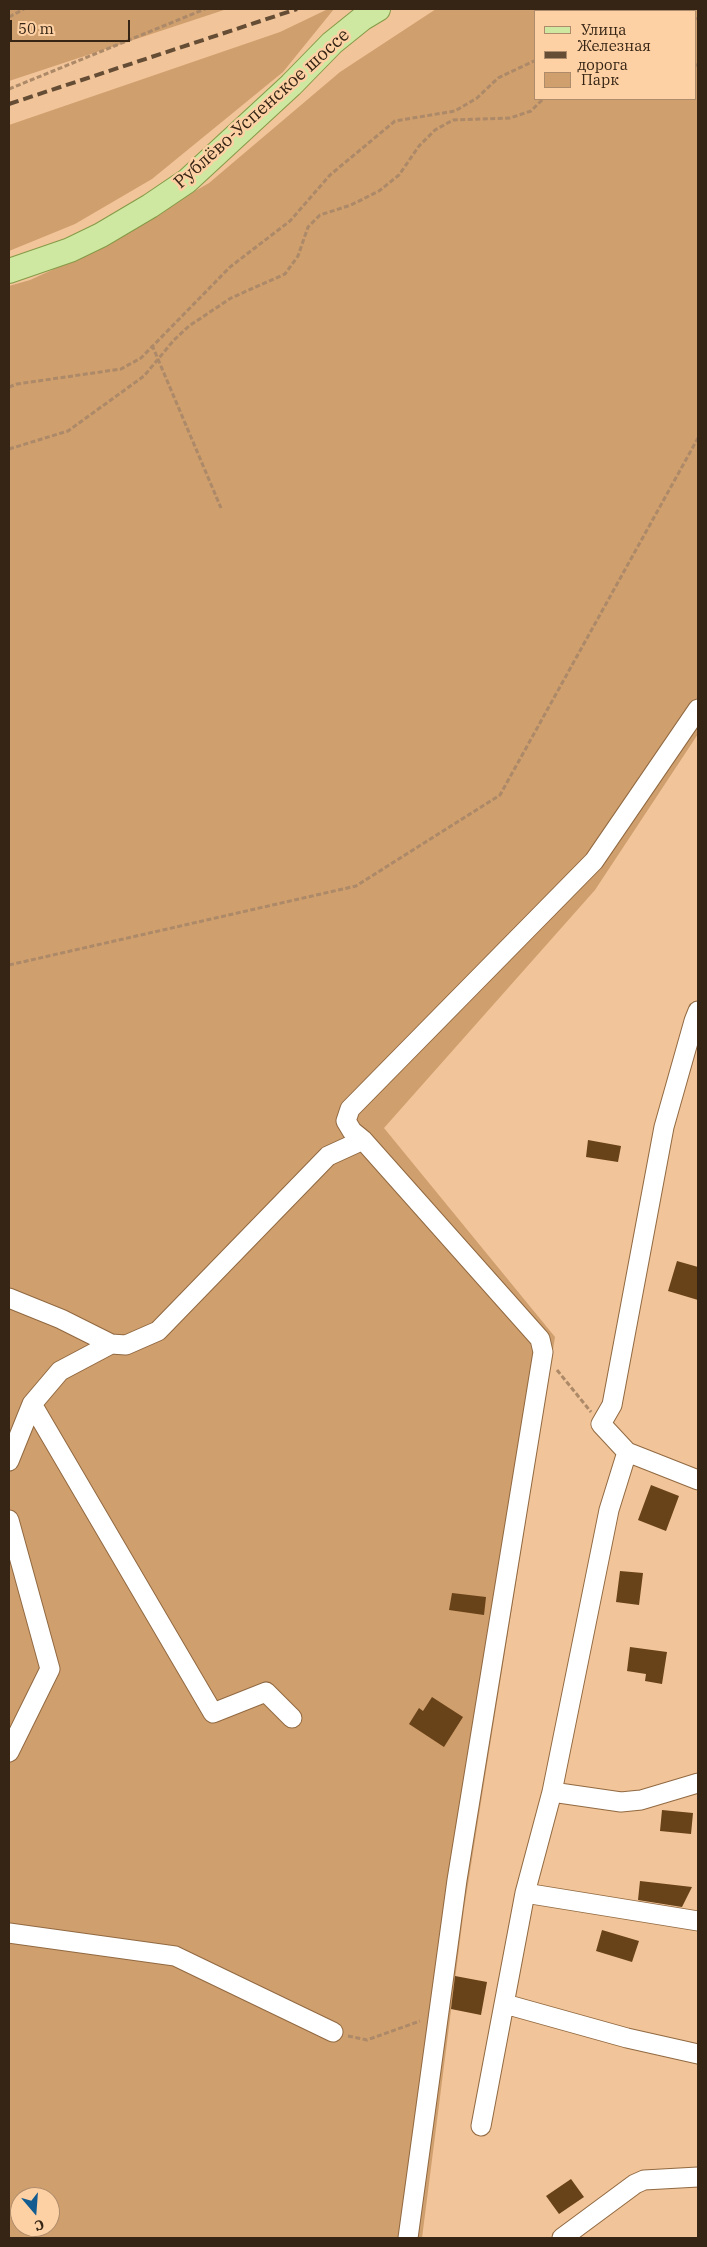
<!DOCTYPE html>
<html>
<head>
<meta charset="utf-8">
<style>
	body { margin:0 }
	#map { position:relative; width:707px; height:2247px; overflow:hidden; background:#f1c499; font-family:"IBM Plex Serif",serif }
	canvas { display:block }
	.frame { position:absolute; inset:0; border:10px solid #362514; pointer-events:none }
	.legend { position:absolute; left:534px; top:10px; width:162px; height:90px; box-sizing:border-box; background:#fed1a5; border:1px solid #ae8c6b; margin:0; padding:6px 9px; list-style:none; font-size:15px; color:#362514 }
	.legend li { display:flex; align-items:center; gap:10px; height:25px }
	.legend b { width:25px; border:1px solid #ae8c6b }
	.north { position:absolute; left:10px; top:2187px; width:50px; height:50px; box-sizing:border-box; background:#fed1a5; border:1px solid #ae8c6b; border-radius:50%; rotate:162deg; font-size:14px; font-weight:700; line-height:20px; text-align:center; color:#362514 }
	.north::after { content:''; display:block; margin:auto; width:18px; height:22px; background:#145c90; clip-path:polygon(50% 0,100% 100%,50% 72%,0 100%) }
	.scale { position:absolute; left:10px; top:20px; width:120px; height:22px; box-sizing:border-box; border:2px solid #362514; border-top:0; padding-left:6px; font-size:15px; line-height:18px; white-space:nowrap; color:#362514; -webkit-text-stroke:4px #fed1a5; paint-order:stroke }
</style>
</head>
<body>
<div id="map">
<canvas width="707" height="2247"></canvas>
<div class="frame"></div>
<ul class="legend">
<li><b style="height:6px;background:#cfe8a1"></b>Улица</li>
<li><b style="height:6px;background:#654d35"></b>Железная дорога</li>
<li><b style="height:14px;background:#d09f6e"></b>Парк</li>
</ul>
<div class="north">С</div>
<div class="scale">50 m</div>
</div>
<script>
const ctx = document.querySelector('canvas').getContext('2d');
ctx.lineJoin = 'round';
function fill(path, color) { ctx.fillStyle = color; ctx.fill(path, 'evenodd'); }
const toPath = rows => new Path2D(rows.map(r => 'M' + r).join(''));
function trace(path, color, width, dash) { ctx.strokeStyle = color; ctx.lineWidth = width; ctx.lineCap = dash ? 'butt' : 'round'; ctx.setLineDash(dash || []); ctx.stroke(path); }
function drawText(font, color, halo, rows, align = 'center') {
  ctx.font = font + ' "IBM Plex Serif",serif'; ctx.lineWidth = 5; ctx.setLineDash([]); ctx.textBaseline = 'middle'; ctx.strokeStyle = halo; ctx.fillStyle = color; for (const [text, x, y, turn = 0] of rows) {
    ctx.save(); ctx.translate(x, y); ctx.rotate((+turn || 0) * Math.PI / 180); ctx.textAlign = isNaN(turn) ? turn : align; if (halo) ctx.strokeText(text, 0, 0); ctx.fillText(text, 0, 0); ctx.restore();
  }
}
fill(toPath([
	[9,9,227,9,9,81],
	[328,9,334,9,283,72,152,179,75,224,9,251,9,125,280,32],
	[436,9,698,9,698,734,595,890,384,1128,555,1337,464,1909,422,2238,9,2238,9,286,30,280,87,254,209,183,340,72],
	[536,11,696,11,696,99,536,99],
	[20,2197,50,2197,50,2227,20,2227]
]), '#d09f6e');
fill(toPath([
	[588,1140,621,1146,618,1162,586,1157],
	[677,1261,698,1267,698,1300,668,1291],
	[651,1485,679,1496,666,1531,638,1520],
	[620,1571,643,1573,639,1605,616,1602],
	[452,1593,486,1597,484,1615,449,1610],
	[630,1647,667,1652,662,1684,645,1681,646,1674,627,1671],
	[432,1697,463,1717,444,1747,409,1724,419,1708,423,1711],
	[662,1810,693,1813,691,1834,660,1831],
	[640,1881,692,1887,682,1907,638,1900],
	[602,1930,639,1941,632,1962,596,1951],
	[455,1976,487,1982,481,2015,451,2009],
	[571,2179,584,2197,559,2214,546,2196]
]), '#684218');
const minor = toPath([
	[698,1011,694,1021,664,1127,612,1405,601,1424,627,1452,698,1480],
	[9,1298,61,1319,111,1344,126,1345,158,1331,328,1156,363,1140],
	[32,1404,213,1713,266,1692,292,1718],
	[9,1461,32,1404,60,1371,111,1344],
	[9,1520,50,1669,9,1752],
	[552,1792,621,1802,641,1800,698,1783],
	[525,1893,698,1921],
	[9,1933,175,1956,333,2032],
	[505,2004,627,2038,698,2054],
	[481,2126,525,1893,552,1792,609,1510,627,1452],
	[408,2238,457,1880,543,1352,540,1339,363,1140,352,1131,346,1121,350,1109,594,861,698,709],
	[562,2238,635,2184,644,2180,698,2177]
]);
const major = toPath([
	[9,271,70,250,101,235,150,206,187,181,291,85,332,43,363,18,378,9]
]);
trace(minor, '#916941', 21);
trace(major, '#859a47', 26);
trace(toPath([
	[590,11,592,9],
	[9,17,24,9],
	[696,19,698,18],
	[696,64,698,66],
	[9,89,205,9],
	[152,345,221,508],
	[9,387,17,384,121,369,141,358,230,267,290,221,330,175,395,121,455,111,477,98,498,78,536,60],
	[9,449,68,431,144,376,174,340,189,326,231,298,285,274,298,256,308,227,320,215,351,205,379,191,399,175,419,146,435,130,453,120,510,118,531,111,543,99],
	[9,965,356,886,500,795,698,438],
	[557,1370,591,1412],
	[348,2036,367,2040,420,2021]
]), '#ac8968', 3, [5, 2.5]);
trace(minor, '#fff', 19);
trace(major, '#cfe8a1', 24);
trace(toPath([
	[9,104,297,9]
]), '#654d35', 4, [10, 5]);
drawText('18px', '#362514', '#fed1a5', [
	["Рублёво-Успенское шоссе",262,109,-42]
]);
</script>
</body>
</html>
